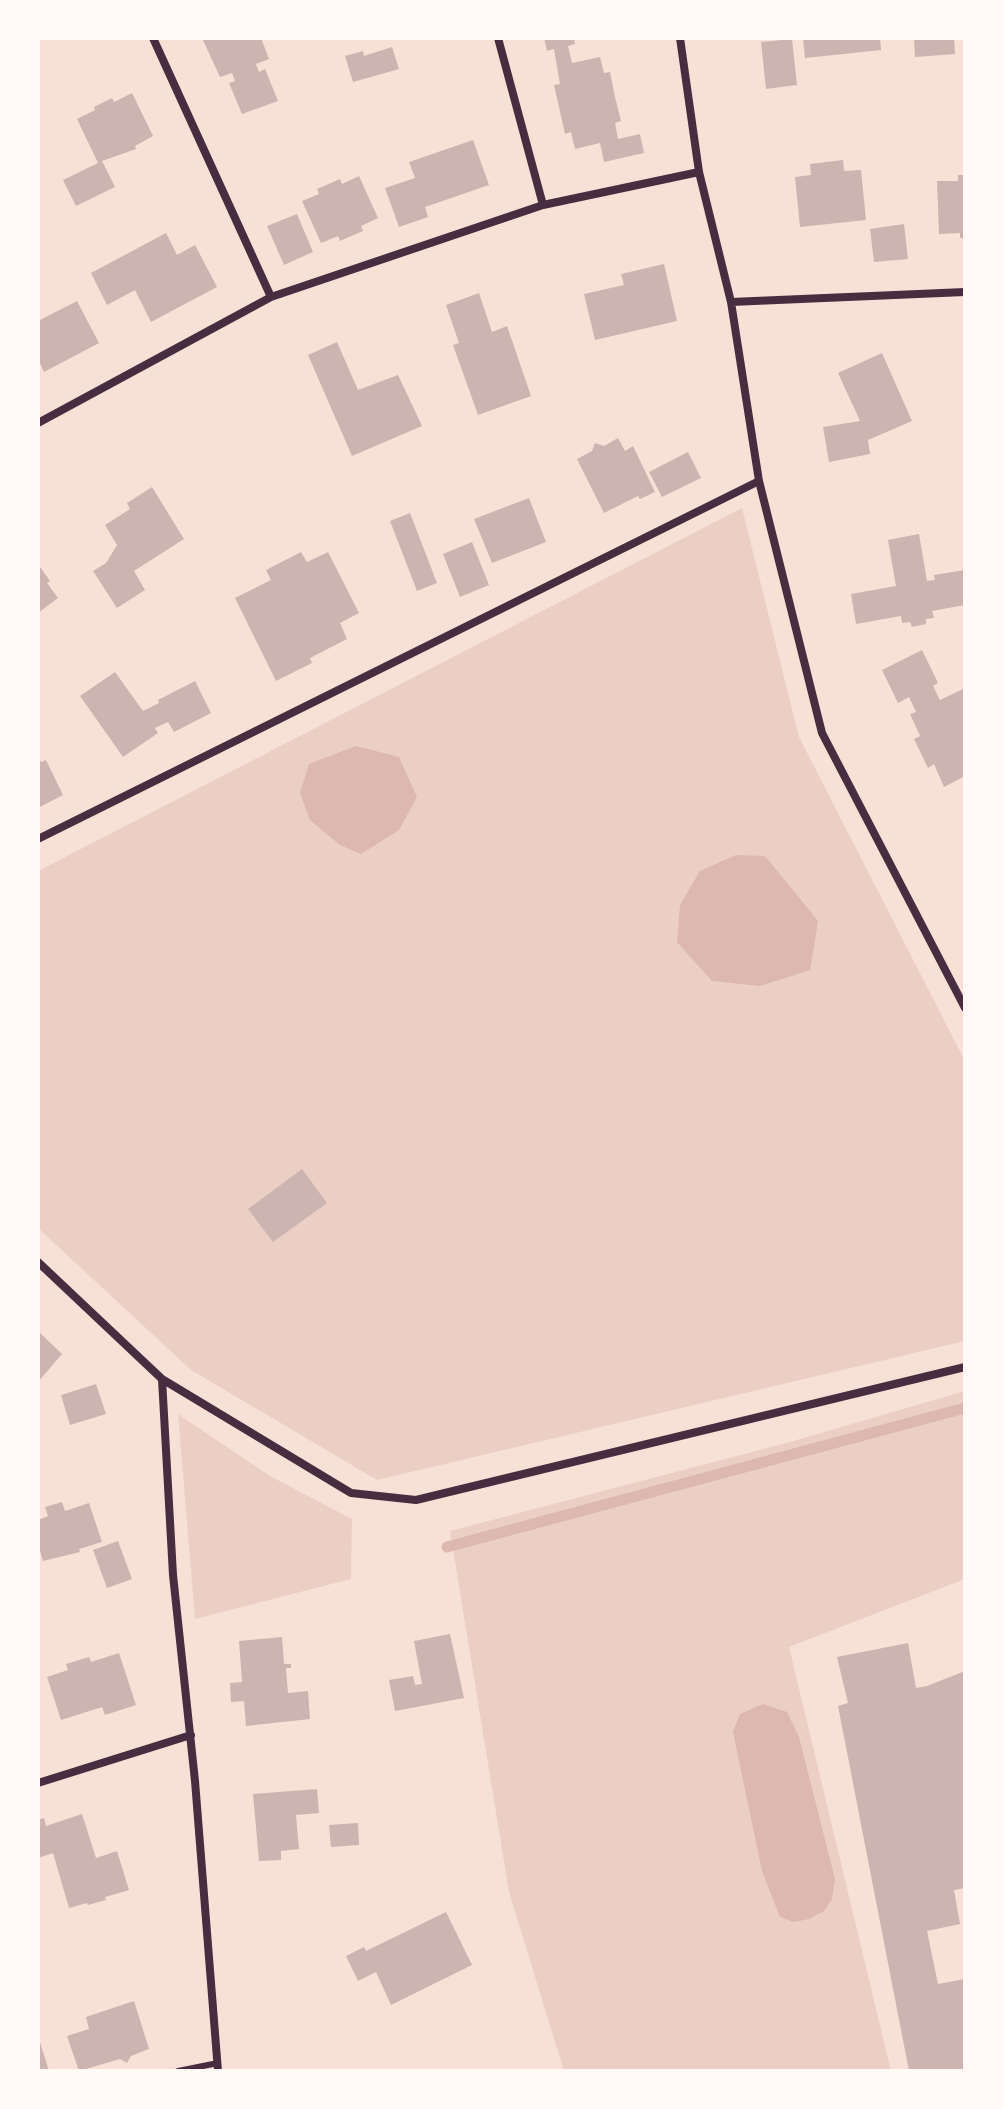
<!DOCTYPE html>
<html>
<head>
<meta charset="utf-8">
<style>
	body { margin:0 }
	#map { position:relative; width:1003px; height:2109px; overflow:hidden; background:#f7e1d7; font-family:"Zilla Slab",serif }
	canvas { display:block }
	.frame { position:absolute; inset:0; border:40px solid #fffaf5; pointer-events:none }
</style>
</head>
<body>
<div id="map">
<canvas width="1003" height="2109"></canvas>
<div class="frame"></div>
</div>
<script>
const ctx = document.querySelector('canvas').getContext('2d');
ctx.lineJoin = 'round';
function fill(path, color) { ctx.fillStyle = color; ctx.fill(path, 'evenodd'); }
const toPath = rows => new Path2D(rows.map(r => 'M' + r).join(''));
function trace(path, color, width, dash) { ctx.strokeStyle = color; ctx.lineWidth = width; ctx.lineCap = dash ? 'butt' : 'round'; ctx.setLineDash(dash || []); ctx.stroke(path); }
fill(toPath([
	[742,508,799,737,965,1061,965,1341,377,1480,191,1370,38,1228,38,871],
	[965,1391,965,1579,789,1647,891,2071,564,2071,509,1892,450,1531,790,1442],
	[178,1414,270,1476,352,1519,351,1579,195,1619]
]), '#ebcfc5');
fill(toPath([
	[356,746,399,757,417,797,399,830,361,854,340,845,310,820,300,793,309,764],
	[736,855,765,856,818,921,810,970,760,986,712,981,677,942,680,905,700,871],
	[763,1704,787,1712,799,1737,835,1879,832,1899,824,1911,809,1919,794,1922,780,1917,762,1871,733,1732,740,1714]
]), '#dcb8b0');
trace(toPath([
	[447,1547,965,1408]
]), '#dcb8b0', 11);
fill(toPath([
	[202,38,261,38,269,59,256,64,259,72,265,69,278,101,242,114,229,83,235,81,232,73,220,77],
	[544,38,574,38,575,44,568,46,572,63,600,57,604,73,610,72,615,97,621,121,615,123,618,139,640,134,644,153,604,162,600,143,575,149,571,132,565,134,554,85,560,84,554,49,547,51],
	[803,38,880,38,881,50,805,58],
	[914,38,954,38,955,54,915,57],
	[792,39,797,85,766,89,761,42],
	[392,47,399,69,353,82,345,56,363,51,364,56],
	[132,93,153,136,135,146,136,149,102,161,115,187,76,206,63,180,98,163,77,119,95,110,94,107,112,98,114,102],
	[473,140,489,185,425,207,428,217,399,227,385,188,415,178,409,162],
	[843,160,844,171,861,170,866,220,800,227,795,177,811,175,810,164],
	[958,175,965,175,965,238,960,238,960,233,939,234,937,181,958,181],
	[359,176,378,218,361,226,363,231,340,241,338,236,321,243,302,201,319,194,317,189,340,179,342,184],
	[297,214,313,252,284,265,267,226],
	[904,224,908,259,874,262,870,229],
	[166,233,177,255,195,245,217,287,151,322,135,290,107,305,91,273],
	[664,264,677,321,595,340,584,294,624,285,621,274],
	[479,293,492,332,507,326,531,396,478,415,453,345,459,343,446,305],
	[77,301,99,343,44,372,38,359,38,321],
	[337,342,358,390,398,375,422,426,352,456,308,355],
	[882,353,912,421,868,440,870,454,829,462,823,427,860,421,838,373],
	[618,438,625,451,633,446,655,492,640,499,638,496,604,513,577,459,592,451,595,443,604,446],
	[688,452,701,478,662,497,649,472],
	[152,487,184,539,134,571,145,590,117,608,93,571,106,563,117,545,105,525,130,509,127,503],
	[529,498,546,542,492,563,474,519],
	[410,513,437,583,417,591,390,521],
	[919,534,927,581,935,580,934,575,965,570,965,605,932,611,934,618,926,619,926,624,912,627,910,622,902,623,901,616,856,624,851,594,896,586,888,540],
	[472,542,489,585,460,597,443,554],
	[301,552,307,562,328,552,359,613,340,623,347,639,310,658,312,663,276,681,235,598,271,580,266,570],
	[38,564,50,581,47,583,58,598,38,613],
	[922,650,938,683,933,686,940,700,965,688,965,776,944,787,934,764,928,768,914,739,920,736,910,714,916,712,909,697,898,703,882,670],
	[115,672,143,711,159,703,158,700,195,681,211,713,174,732,168,722,155,728,158,733,123,757,80,696],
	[38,756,41,762,46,760,63,795,38,808],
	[302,1169,327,1203,273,1242,248,1209],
	[38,1331,62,1354,38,1382],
	[96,1384,106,1414,70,1425,61,1395],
	[62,1502,65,1511,89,1503,102,1542,79,1549,80,1552,43,1561,38,1544,38,1520,48,1516,45,1507],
	[118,1541,132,1579,107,1588,93,1550],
	[450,1634,464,1698,395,1711,389,1680,413,1676,415,1685,422,1684,414,1641],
	[282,1637,284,1664,291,1664,291,1668,286,1668,288,1693,308,1691,310,1719,246,1726,244,1701,231,1702,230,1683,242,1682,239,1641],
	[908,1643,916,1688,927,1686,965,1671,965,1888,954,1890,960,1924,927,1931,938,1984,965,1979,965,2071,909,2071,838,1706,848,1703,837,1657],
	[119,1653,136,1705,105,1715,102,1707,61,1720,47,1677,68,1670,66,1664,89,1657,91,1662],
	[317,1789,319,1813,296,1815,299,1849,281,1851,281,1860,259,1861,253,1794],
	[82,1814,96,1858,117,1851,129,1890,105,1897,106,1900,88,1905,87,1903,69,1908,53,1853,38,1858,38,1820,44,1818,46,1826],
	[358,1823,359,1845,331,1847,329,1825],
	[446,1912,472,1965,391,2005,376,1972,358,1981,346,1956,364,1947,366,1951],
	[134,2001,149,2049,131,2056,127,2063,120,2059,79,2071,67,2036,89,2029,86,2017],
	[38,2039,39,2039,49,2071,38,2071]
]), '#ccb4b1');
trace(toPath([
	[178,2071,218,2063]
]), '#4a2c40', 6);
trace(toPath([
	[153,38,271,297],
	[498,38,543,205],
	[680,38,699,172,731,302,759,481,822,733,965,1008],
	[731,302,965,292],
	[38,423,271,297,543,205,699,172],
	[38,839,759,481],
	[38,1262,162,1379,351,1493,416,1500,965,1367],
	[162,1379,173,1575,195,1781,218,2071],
	[38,1783,191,1735]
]), '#4a2c40', 8);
</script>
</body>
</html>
